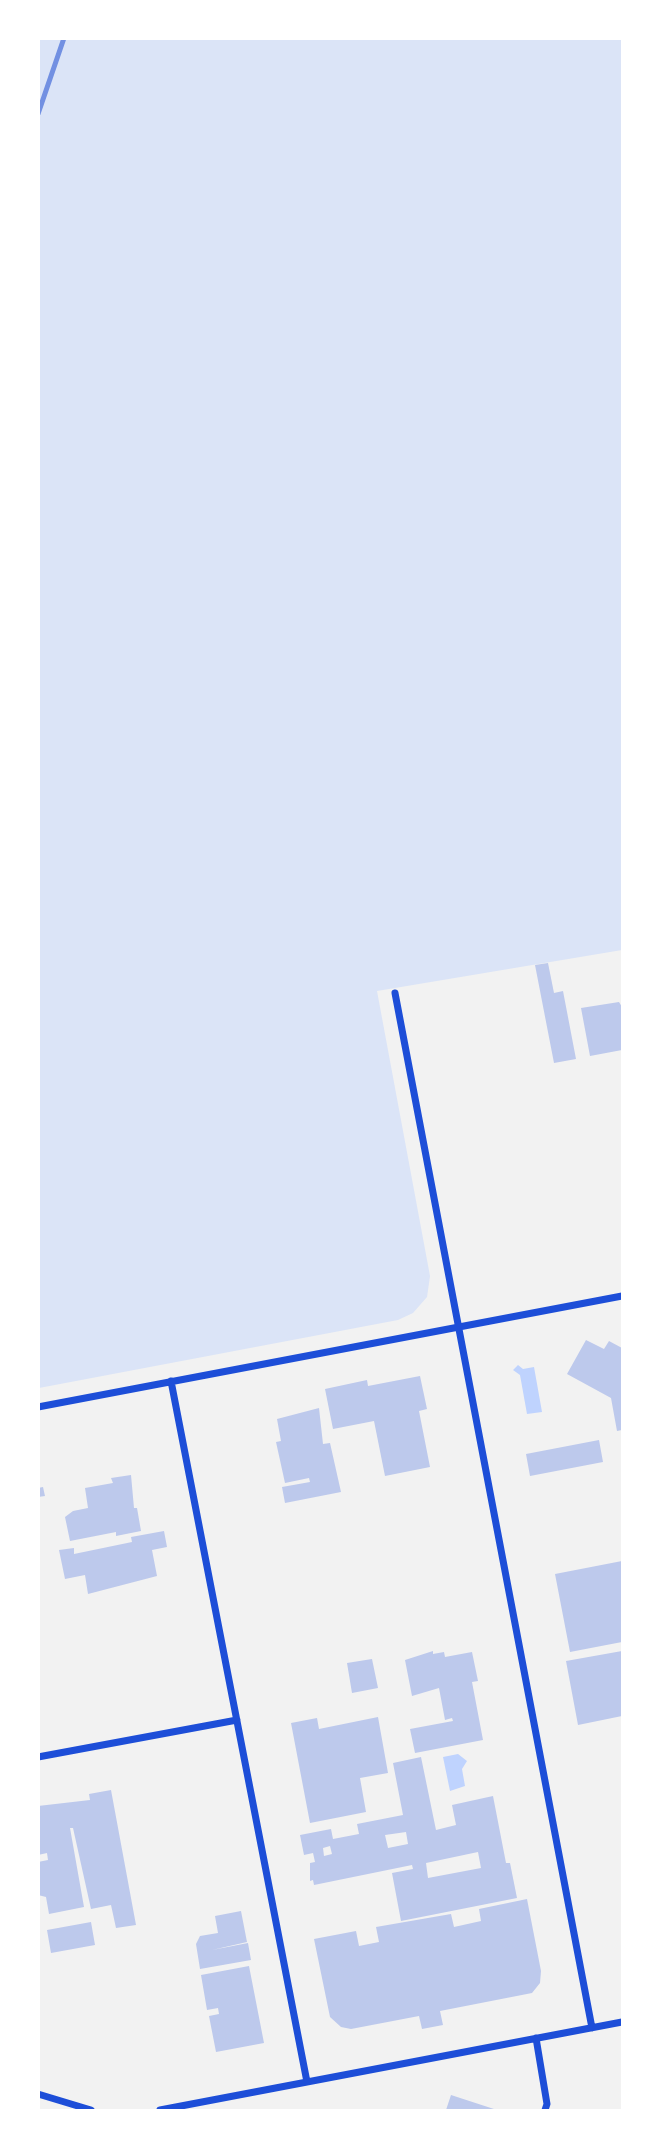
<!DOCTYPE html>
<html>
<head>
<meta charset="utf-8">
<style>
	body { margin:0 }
	#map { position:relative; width:661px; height:2149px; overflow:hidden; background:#f2f2f2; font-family:Karla,sans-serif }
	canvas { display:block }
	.frame { position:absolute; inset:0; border:40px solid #fff; pointer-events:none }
</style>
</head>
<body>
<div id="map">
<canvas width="661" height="2149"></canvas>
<div class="frame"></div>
</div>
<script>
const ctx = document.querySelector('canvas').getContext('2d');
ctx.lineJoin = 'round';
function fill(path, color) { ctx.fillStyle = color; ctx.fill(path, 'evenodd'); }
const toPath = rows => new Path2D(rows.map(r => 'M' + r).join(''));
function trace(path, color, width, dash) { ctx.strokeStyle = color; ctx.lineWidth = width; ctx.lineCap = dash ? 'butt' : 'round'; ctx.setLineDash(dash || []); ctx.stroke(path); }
fill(toPath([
	[39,39,622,39,622,950,377,991,430,1276,427,1297,413,1313,398,1320,39,1388]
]), '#dbe4f7');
fill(toPath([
	[518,1365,523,1369,534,1367,542,1412,527,1414,520,1375,513,1370],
	[458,1754,467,1761,462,1769,465,1786,450,1791,443,1757]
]), '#bfd3fe');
fill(toPath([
	[548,963,554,993,563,991,576,1059,554,1063,535,965],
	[619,1002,622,1007,622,1050,590,1056,581,1008],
	[586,1340,604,1349,609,1341,622,1348,622,1430,617,1431,611,1398,567,1374],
	[420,1376,427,1409,419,1411,430,1467,385,1476,374,1421,333,1429,325,1389,367,1380,368,1386],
	[319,1408,323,1444,330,1443,341,1492,285,1503,282,1487,310,1482,309,1478,285,1483,276,1442,281,1441,277,1419],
	[599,1440,603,1462,530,1476,526,1454],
	[131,1475,134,1508,137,1508,141,1531,116,1536,116,1532,70,1541,65,1517,73,1511,88,1508,85,1488,113,1483,111,1478],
	[43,1487,45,1496,38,1497,38,1488],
	[164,1531,167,1547,152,1550,157,1576,88,1594,85,1575,65,1579,59,1550,74,1548,74,1554,132,1542,131,1537],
	[622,1561,622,1642,570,1652,555,1574],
	[433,1651,433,1654,444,1652,445,1657,472,1652,478,1681,472,1682,483,1740,415,1753,410,1729,453,1721,452,1718,445,1720,439,1688,412,1696,405,1660],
	[622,1651,622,1716,578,1725,566,1661],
	[372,1659,378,1688,352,1693,347,1663],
	[378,1717,388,1773,360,1778,366,1812,310,1823,291,1723,317,1718,319,1729],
	[421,1757,436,1830,456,1825,452,1805,493,1796,506,1863,510,1863,517,1898,401,1921,392,1873,413,1869,412,1865,314,1885,313,1880,310,1881,310,1863,315,1862,313,1853,304,1855,300,1835,331,1829,333,1839,359,1834,357,1824,403,1815,393,1763],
	[406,1832,408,1844,388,1848,385,1835],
	[330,1846,332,1854,324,1856,323,1848],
	[478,1852,481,1868,428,1878,426,1863],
	[111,1790,136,1925,116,1928,111,1905,91,1909,73,1828,70,1828,84,1907,49,1914,46,1897,38,1895,38,1862,48,1860,47,1853,38,1855,38,1806,90,1800,89,1794],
	[527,1899,541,1971,540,1983,532,1993,440,2011,443,2025,422,2029,419,2016,351,2029,341,2027,330,2017,314,1939,356,1931,359,1946,379,1942,376,1927,451,1914,454,1927,481,1921,479,1909],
	[241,1911,247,1942,212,1950,248,1943,251,1960,200,1969,196,1944,200,1936,218,1933,215,1916],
	[91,1922,95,1945,51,1953,47,1930],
	[249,1966,264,2043,216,2052,209,2016,219,2014,218,2008,207,2010,201,1975],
	[451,2095,497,2110,446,2110]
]), '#bdc9ec');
trace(toPath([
	[395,993,592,2028],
	[171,1381,307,2082],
	[38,1407,622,1296],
	[38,1757,237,1720],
	[536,2038,547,2104,545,2110],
	[38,2094,91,2110],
	[160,2110,622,2022]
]), '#1d4ed8', 7);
trace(toPath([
	[38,114,64,38]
]), '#7290e2', 5);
</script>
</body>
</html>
